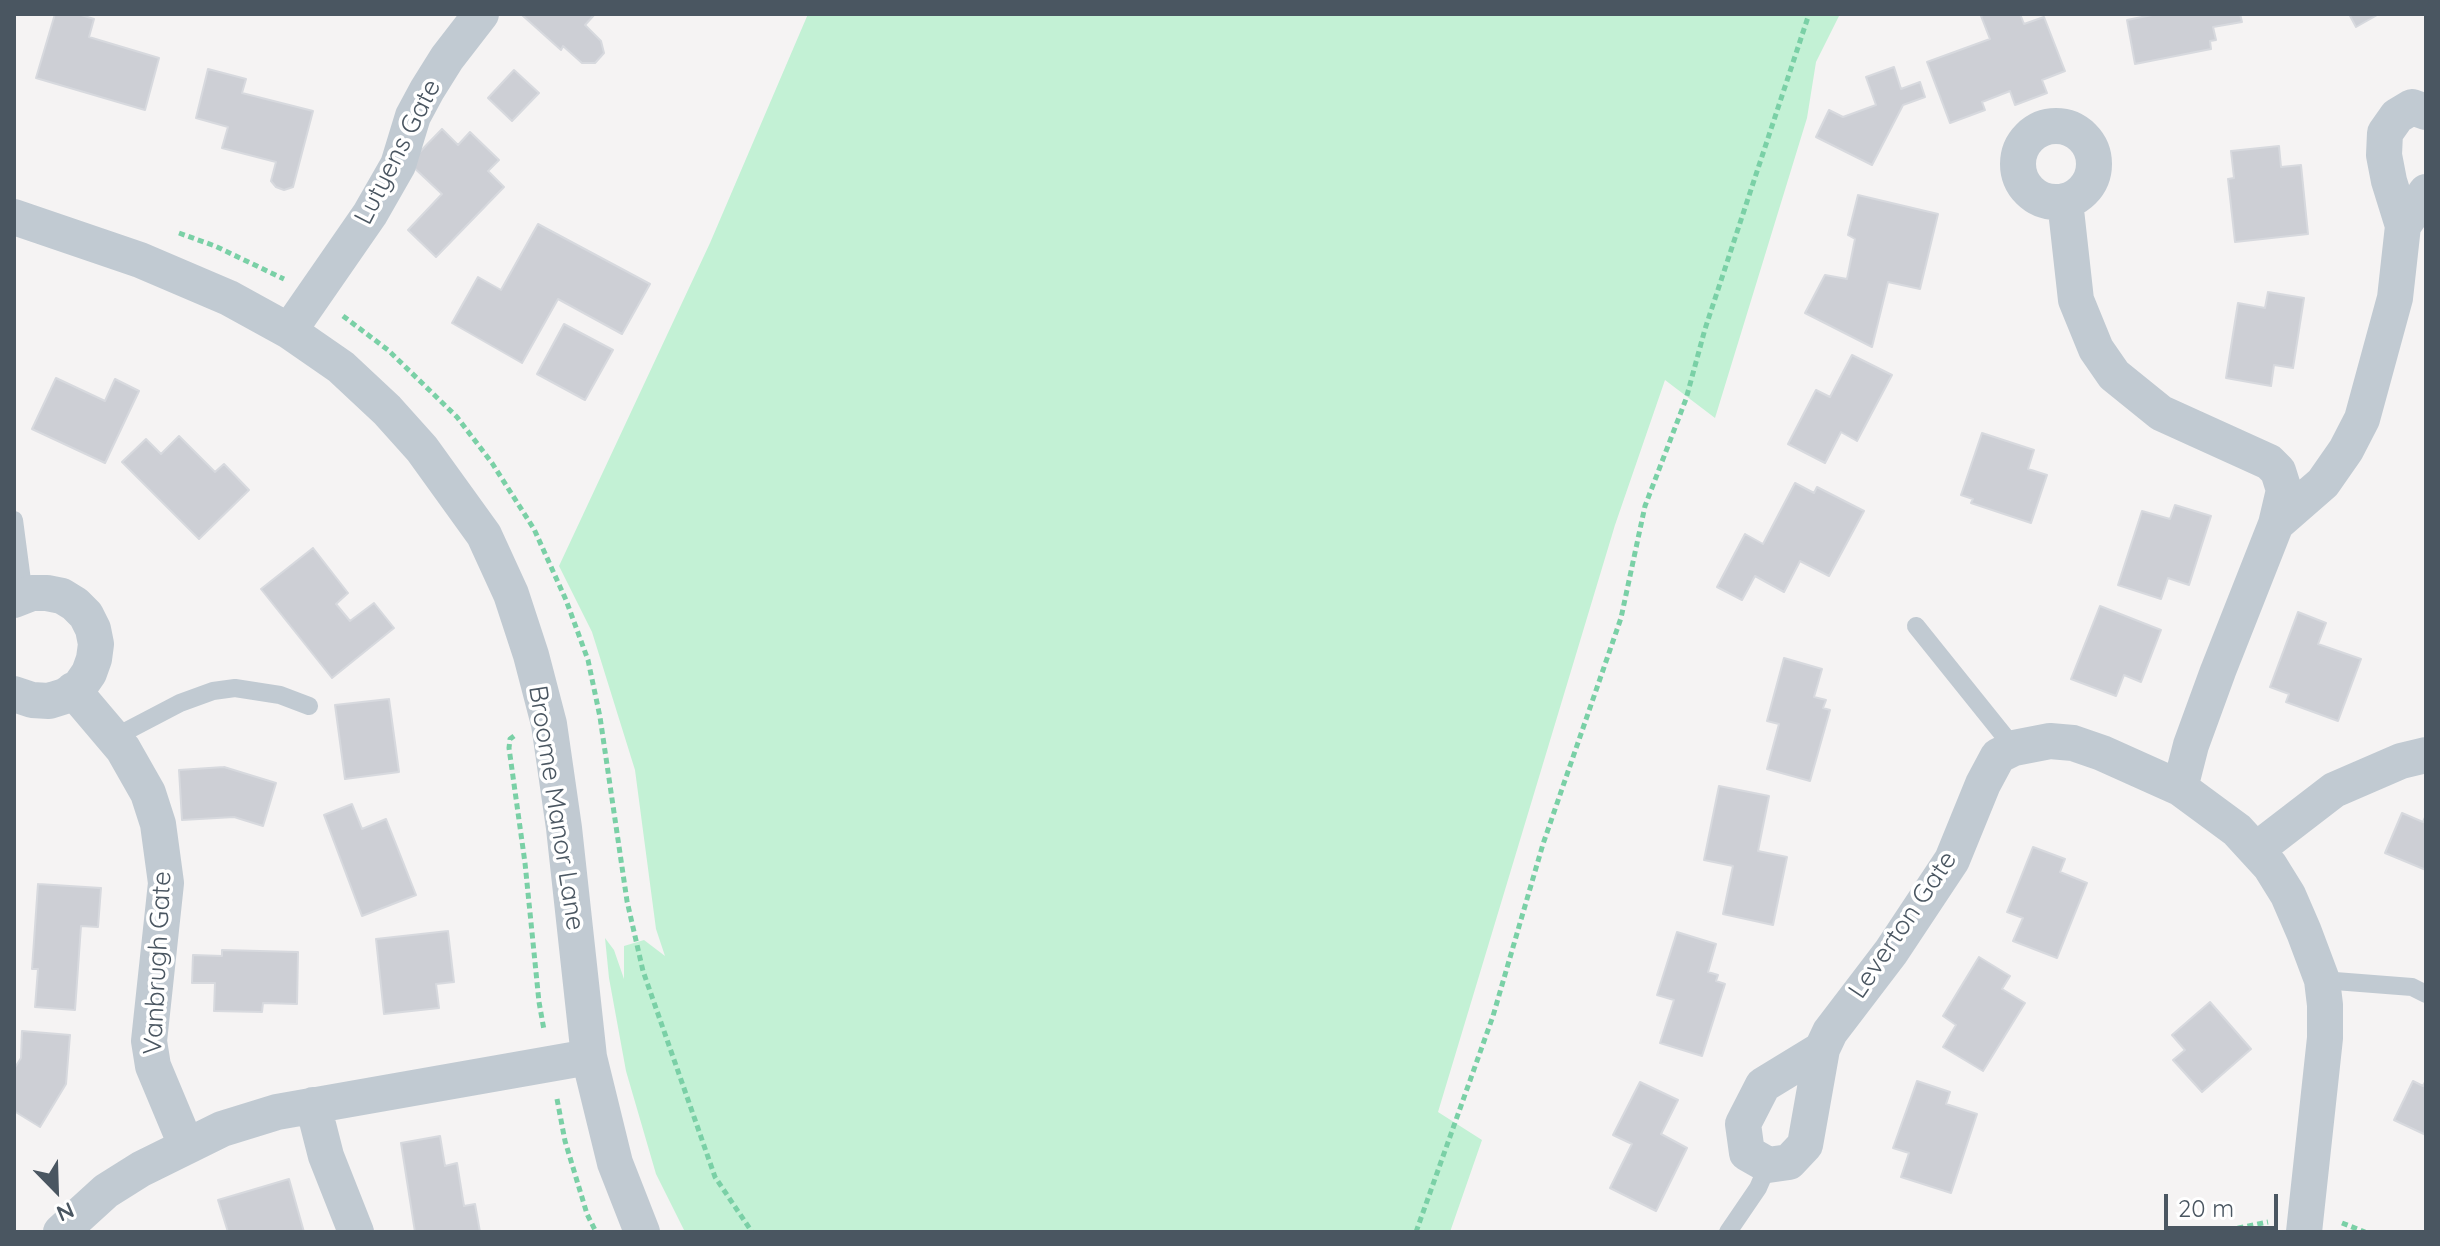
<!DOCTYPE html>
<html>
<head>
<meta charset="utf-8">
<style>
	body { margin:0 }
	#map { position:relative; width:2440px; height:1246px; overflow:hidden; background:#f5f3f3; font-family:Quicksand,sans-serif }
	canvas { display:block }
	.frame { position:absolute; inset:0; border:16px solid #4a5661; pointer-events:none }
	.north { position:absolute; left:16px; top:1150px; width:80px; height:80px; -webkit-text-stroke:6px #fff; paint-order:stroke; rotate:157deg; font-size:22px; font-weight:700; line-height:32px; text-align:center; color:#4a5661 }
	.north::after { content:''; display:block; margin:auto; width:28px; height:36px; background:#4a5661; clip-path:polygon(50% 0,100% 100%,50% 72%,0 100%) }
	.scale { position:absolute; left:2164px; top:1194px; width:114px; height:36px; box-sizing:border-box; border:4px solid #4a5661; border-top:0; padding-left:10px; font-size:24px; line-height:28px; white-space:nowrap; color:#4a5661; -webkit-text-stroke:6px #fff; paint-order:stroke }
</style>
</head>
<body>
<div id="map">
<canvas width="2440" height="1246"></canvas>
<div class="frame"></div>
<div class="north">N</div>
<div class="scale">20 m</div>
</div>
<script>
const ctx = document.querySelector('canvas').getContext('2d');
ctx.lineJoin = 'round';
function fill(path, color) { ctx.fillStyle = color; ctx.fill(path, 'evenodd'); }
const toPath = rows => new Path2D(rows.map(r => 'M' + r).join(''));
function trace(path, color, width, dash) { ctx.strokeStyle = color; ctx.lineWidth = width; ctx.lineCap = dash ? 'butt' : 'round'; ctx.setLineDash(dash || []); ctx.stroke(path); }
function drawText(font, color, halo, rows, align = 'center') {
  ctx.font = font + ' Quicksand,sans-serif'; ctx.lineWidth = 7; ctx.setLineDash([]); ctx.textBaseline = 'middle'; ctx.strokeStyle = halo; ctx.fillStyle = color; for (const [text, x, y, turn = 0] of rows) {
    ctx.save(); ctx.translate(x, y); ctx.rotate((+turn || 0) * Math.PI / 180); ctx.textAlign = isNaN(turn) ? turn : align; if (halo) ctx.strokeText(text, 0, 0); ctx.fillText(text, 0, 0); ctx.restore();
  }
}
fill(toPath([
	[808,14,1840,14,1816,62,1807,118,1715,418,1665,380,1615,525,1438,1112,1482,1140,1450,1232,685,1232,656,1174,626,1071,609,978,605,938,614,950,624,979,624,946,644,940,665,956,656,929,635,770,592,632,559,566,710,243]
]), '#c3f1d5');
const building = toPath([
	[55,14,78,14,94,19,89,37,159,58,145,110,36,78,55,14],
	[595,14,585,25,601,41,604,53,595,63,582,63,563,46,561,50,522,15,595,14],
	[1985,14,2020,14,2024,24,2044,17,2065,71,2042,80,2047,93,2015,105,2010,91,1982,102,1985,110,1950,123,1927,62,1990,39,1981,16,1985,14],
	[2157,14,2240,14,2242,22,2213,27,2216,40,2210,41,2211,49,2135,64,2127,20,2157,14],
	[2349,14,2379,14,2356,27,2349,14],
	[1894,67,1901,89,1920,82,1925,97,1903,105,1872,165,1816,137,1829,110,1843,117,1876,105,1866,77,1894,67],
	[208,69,246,79,242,93,313,111,293,187,284,190,276,187,271,181,276,162,222,148,228,127,196,118,208,69],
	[514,70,539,93,512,121,488,98,514,70],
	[442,129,458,145,470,132,499,160,488,171,504,187,436,257,408,230,442,194,409,163,442,129],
	[2279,146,2281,167,2301,165,2308,234,2235,242,2228,179,2234,178,2231,151,2279,146],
	[1858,195,1938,214,1920,289,1888,282,1872,347,1805,313,1825,275,1847,279,1855,239,1848,235,1858,195],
	[538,224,650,284,622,334,558,299,522,363,452,323,478,277,501,290,538,224],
	[2268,292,2304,298,2293,368,2274,365,2271,386,2226,378,2238,303,2265,308,2268,292],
	[564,324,613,350,585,400,537,374,564,324],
	[1852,355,1892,375,1857,441,1841,432,1825,463,1788,444,1816,390,1830,397,1852,355],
	[56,378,105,401,115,379,139,391,105,463,32,429,56,378],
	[1982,433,2034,450,2028,469,2047,475,2031,523,1971,503,1973,499,1961,495,1982,433],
	[179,436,215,472,224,464,249,490,199,539,122,462,146,439,161,454,179,436],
	[1795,483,1814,493,1817,487,1864,511,1829,576,1800,561,1784,592,1755,576,1742,600,1717,587,1745,534,1763,544,1795,483],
	[2175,505,2211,516,2189,585,2168,578,2161,599,2118,585,2142,511,2170,519,2175,505],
	[313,548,348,593,336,604,350,621,374,603,394,628,332,678,261,589,313,548],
	[2100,606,2161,630,2141,682,2124,675,2116,696,2071,679,2100,606],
	[2298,612,2326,623,2318,644,2361,659,2338,721,2286,702,2289,694,2270,687,2298,612],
	[1784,658,1822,669,1814,697,1826,700,1823,708,1830,710,1810,781,1767,769,1779,724,1767,721,1784,658],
	[389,699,399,772,345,779,335,705,389,699],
	[224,767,276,783,263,826,234,817,182,820,179,770,224,767],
	[1719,786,1769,796,1758,851,1787,857,1773,925,1723,914,1733,866,1704,860,1719,786],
	[352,804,362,829,386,819,416,895,362,916,324,815,352,804],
	[2402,813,2423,822,2426,815,2426,870,2385,853,2402,813],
	[2033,847,2065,859,2060,872,2087,883,2057,958,2013,941,2023,918,2007,912,2033,847],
	[38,884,101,888,98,927,81,926,75,1010,35,1007,38,969,32,969,38,884],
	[448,931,454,982,436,984,439,1008,384,1014,376,939,448,931],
	[1677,932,1716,944,1708,972,1718,975,1716,981,1725,984,1702,1056,1660,1043,1674,1000,1657,995,1677,932],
	[222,950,298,952,297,1004,263,1003,262,1012,214,1011,215,983,192,983,193,955,222,956,222,950],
	[1979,957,2010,976,2002,989,2025,1003,1983,1071,1943,1047,1956,1025,1943,1016,1979,957],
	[2210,1002,2251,1049,2202,1092,2173,1060,2185,1050,2172,1035,2210,1002],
	[22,1031,70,1035,66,1084,40,1127,14,1111,14,1069,21,1058,22,1031],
	[2426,1080,2426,1135,2394,1120,2413,1081,2423,1086,2426,1080],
	[1917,1081,1950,1092,1946,1104,1977,1114,1951,1193,1901,1177,1909,1153,1893,1148,1917,1081],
	[1640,1082,1678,1100,1661,1134,1687,1148,1656,1211,1610,1188,1632,1144,1613,1135,1640,1082],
	[440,1136,445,1166,457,1163,464,1206,475,1204,480,1232,415,1232,401,1143,440,1136],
	[289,1179,304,1232,228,1232,218,1200,289,1179]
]);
fill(building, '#cdcfd5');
trace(building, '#d7d9de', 2);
trace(toPath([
	[179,233,215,246,284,279],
	[343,316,388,350,457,417,492,463,534,529,566,600,588,660,600,717,627,901,643,971,715,1177,752,1232],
	[514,736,510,739,509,748,525,863,539,1002,544,1030],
	[557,1099,565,1141,587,1214,596,1232],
	[2342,1223,2365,1232],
	[1416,1232,1493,1016,1543,844,1621,618,1645,506,1686,399,1705,329,1809,14],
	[2218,1232,2268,1222]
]), '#7ad0a6', 5, [6, 4]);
trace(toPath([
	[14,520,24,596],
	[1916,626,2014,748],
	[115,737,180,703,213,691,235,688,280,695,309,706],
	[2322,980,2412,987,2426,994],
	[1728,1232,1758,1188,1768,1165]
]), '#c1cad2', 18);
trace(toPath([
	'2018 164a38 38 0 1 1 76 0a38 38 0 1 1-76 0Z',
	[2065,201,2076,300,2096,349,2114,375,2161,413,2269,462,2278,471,2284,490,2276,524],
	[14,217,140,260,229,298,289,331,341,367,387,410,422,449,484,535,511,594,531,655,549,724,564,828,589,1057,615,1163,642,1232],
	[2403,226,2389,181,2384,155,2385,133,2397,116,2412,107,2426,112],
	[289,331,370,214,398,165,413,116,427,90,447,58,481,14],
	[14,600,32,593,47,593,62,596,75,604,86,615,93,629,96,644,94,659,89,673,80,686,65,696,49,701,32,700,14,694],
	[73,690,123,749,148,793,158,824,166,883,149,1041,153,1066,186,1145],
	[2180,788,2191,745,2218,671,2276,524,2323,483,2346,450,2362,419,2395,298,2403,226,2426,192],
	[2256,850,2334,790,2401,761,2426,755],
	[1822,1049,1763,1085,1743,1124,1747,1153,1768,1165,1789,1162,1805,1145,1822,1049,1830,1032,1891,952,1952,860,1983,784,1998,756,2014,748,2050,741,2073,743,2102,753,2180,788,2237,830,2270,866,2288,895,2304,932,2322,980,2325,1005,2325,1038,2304,1232],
	[313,1105,326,1156,356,1232],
	[61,1232,106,1191,141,1169,222,1129,277,1112,589,1057]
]), '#c1cad2', 36);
drawText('26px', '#4a5661', '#fff', [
	["Lutyens Gate",398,152,-63],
	["Broome Manor Lane",556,808,81],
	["Leverton Gate",1903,925,-56],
	["Vanbrugh Gate",158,963,-87]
]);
</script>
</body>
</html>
